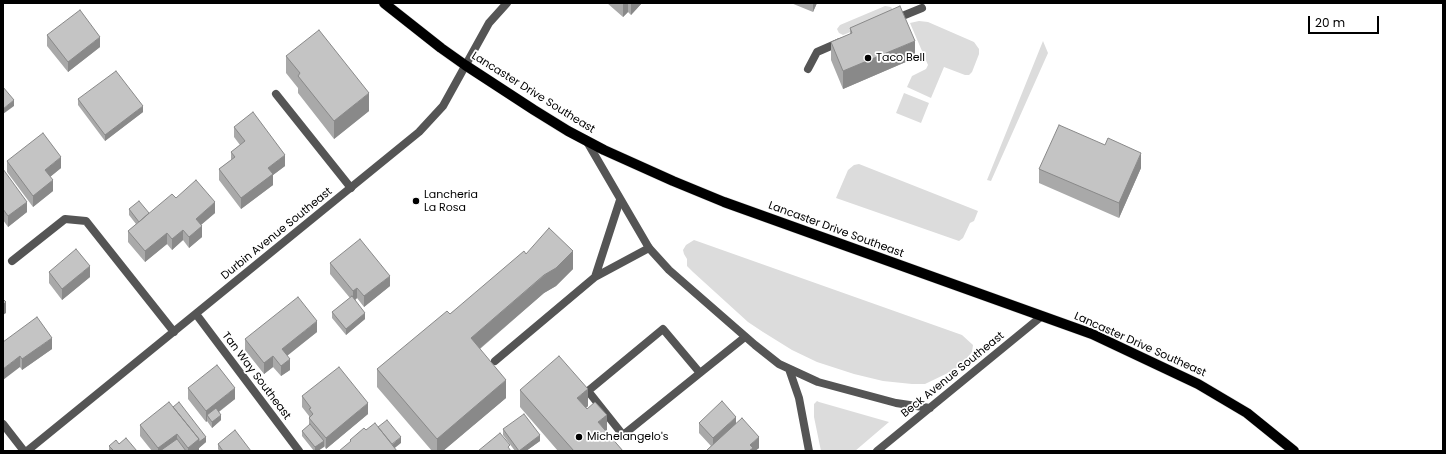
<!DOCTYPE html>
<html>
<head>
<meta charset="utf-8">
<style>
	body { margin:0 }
	#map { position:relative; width:1446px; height:454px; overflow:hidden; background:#fff; font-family:Poppins,sans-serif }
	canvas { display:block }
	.frame { position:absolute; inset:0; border:4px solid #000; pointer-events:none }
	.scale { position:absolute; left:1308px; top:16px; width:71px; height:18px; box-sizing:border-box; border:2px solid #000; border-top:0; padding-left:5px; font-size:12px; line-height:14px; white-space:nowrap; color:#000; -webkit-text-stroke:3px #fff; paint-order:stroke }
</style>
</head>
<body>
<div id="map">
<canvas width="1446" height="454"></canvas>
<div class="frame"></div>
<div class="scale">20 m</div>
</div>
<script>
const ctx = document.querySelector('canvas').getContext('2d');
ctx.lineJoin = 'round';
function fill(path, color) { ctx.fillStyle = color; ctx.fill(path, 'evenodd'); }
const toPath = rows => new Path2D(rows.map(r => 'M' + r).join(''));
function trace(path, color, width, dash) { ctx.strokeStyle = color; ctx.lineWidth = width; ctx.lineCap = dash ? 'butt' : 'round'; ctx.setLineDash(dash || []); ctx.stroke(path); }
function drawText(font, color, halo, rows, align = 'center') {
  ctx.font = font + ' Poppins,sans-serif'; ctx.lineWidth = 3.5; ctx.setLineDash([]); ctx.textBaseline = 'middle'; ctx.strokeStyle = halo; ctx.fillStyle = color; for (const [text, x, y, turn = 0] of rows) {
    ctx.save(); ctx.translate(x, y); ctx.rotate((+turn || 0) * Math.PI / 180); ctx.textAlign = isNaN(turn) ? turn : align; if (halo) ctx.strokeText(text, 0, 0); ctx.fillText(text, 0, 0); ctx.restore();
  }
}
fill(toPath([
	[885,6,891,7,893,10,891,16,843,35,839,33,837,29,840,25],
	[919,21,928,22,974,42,979,49,979,54,972,72,969,75,965,75,944,67,931,98,907,87,912,76,926,69,928,65,910,23],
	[1043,41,1048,53,991,181,987,180],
	[904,93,929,103,921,123,896,113],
	[859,164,978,211,974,221,970,223,963,238,959,241,836,198,848,170,854,165],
	[694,240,962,335,973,345,972,352,961,365,954,370,925,384,912,384,883,381,854,374,817,362,792,350,763,332,748,322,693,272,687,266,687,259,684,254,683,250,686,245],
	[817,401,819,402,889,422,855,451,821,451,814,417,814,404]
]), '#dcdcdc');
const primary = toPath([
	[384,3,441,48,465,65,534,110,568,131,604,150,673,181,724,202,1092,334,1198,384,1247,413,1294,451]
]);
trace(primary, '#dbdbdb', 11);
trace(toPath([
	[895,19,922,8],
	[808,69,817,52,840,42],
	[276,94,351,188],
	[620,200,595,277,649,248],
	[495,361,595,277],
	[700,373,663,329,588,391,623,435,700,373,745,337]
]), '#555', 8);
trace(toPath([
	[586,140,649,248,669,270,755,345,779,364,818,382,896,403,930,408],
	[12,261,65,219,86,221,174,332],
	[196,314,299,451],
	[789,369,799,398,809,451],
	[3,424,24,451],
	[27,451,419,132,443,106,489,23,507,3],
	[877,451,1042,316]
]), '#555', 8);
trace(primary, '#000', 10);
fill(toPath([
	[607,3,642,3,631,15,628,12,623,17],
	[791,3,817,3,813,12],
	[850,28,915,58,843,89,831,60,831,42,850,34],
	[47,35,100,47,68,72,47,46],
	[286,56,369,111,334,139,298,93,298,88,286,73],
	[78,99,143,112,105,141,78,105],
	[234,127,285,166,273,175,273,185,241,209,219,180,219,169,231,160,231,152,240,145,234,137],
	[7,161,61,168,50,177,53,191,33,207,7,172],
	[1141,168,1119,218,1039,183,1039,169],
	[3,169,27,212,8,227,3,220],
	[176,198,215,213,201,225,202,237,189,248,183,240,172,250,167,244,145,262,128,242,128,231,136,224,129,215,129,209,149,214],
	[526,254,573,269,556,286,544,293,480,349,506,398,443,451,432,451,377,387,377,369,450,314],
	[330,263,390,286,364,307,357,298,355,300,365,319,346,335,332,318,332,312,350,298,330,274],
	[49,272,90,277,62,300,49,283],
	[317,332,287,355,290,370,281,376,273,367,264,374,245,350,245,339],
	[3,342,52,349,22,370],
	[188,388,235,399,219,412,221,420,212,428,207,421,206,422,188,399],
	[520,390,588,406,586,408,623,451,558,451,520,407],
	[302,396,368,414,326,449,324,446,318,451,314,451,302,436,302,431,309,425,309,416,302,407],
	[173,407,206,442,199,448,199,450,198,451,152,451,140,436,140,425],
	[699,423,736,424,759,448,755,451,707,451,707,450,711,446,699,433],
	[503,429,540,441,526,451,515,451,503,435],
	[119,444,137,451,109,451,109,446],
	[218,444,251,451,219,451,218,449]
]), '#a9a9a9');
fill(toPath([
	[623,3,628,3,628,12,623,17],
	[631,3,642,3,631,15],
	[813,3,817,3,813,12],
	[100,37,100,47,68,72,68,62],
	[915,41,915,58,843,89,843,71],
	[369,93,369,111,334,139,334,121],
	[14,100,14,106,3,114,3,109],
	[143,106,143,112,105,141,105,135],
	[1141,153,1141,168,1119,218,1119,203],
	[285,155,285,166,273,175,273,185,241,209,241,198,268,168],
	[61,157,61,168,45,181,45,170],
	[53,180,53,191,33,207,33,196],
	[27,202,27,212,8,227,8,216],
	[215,202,215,213,196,229,196,219],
	[202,226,202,237,189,248,189,237],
	[183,230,183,240,172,250,172,239],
	[167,233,167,244,145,262,145,251],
	[573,251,573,269,556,286,544,293,471,356,471,338],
	[90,266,90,277,62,300,62,289],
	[390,276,390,286,364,307,364,296],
	[4,277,4,288,3,288,3,278],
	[357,288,357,298,353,302,353,291],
	[6,302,6,313,3,315,3,305],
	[365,313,365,319,346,335,346,329],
	[317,321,317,332,282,360,282,349],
	[52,338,52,349,22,370,22,359],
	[20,356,20,367,3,380,3,369],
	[273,356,273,367,264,374,264,363],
	[290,359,290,370,281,376,281,366],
	[506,380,506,398,443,451,437,451,437,439],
	[235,388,235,399,209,419,207,415,207,421,206,422,206,411],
	[588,389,588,406,577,416,577,398],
	[368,403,368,414,326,449,326,438],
	[221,415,221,420,212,428,212,422],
	[607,415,607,433,598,422],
	[736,417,736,428,713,449,713,438],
	[177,434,177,444,168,451,158,451,158,448],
	[540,435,540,441,526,451,519,451],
	[206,437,206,442,199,448,199,450,198,451,188,451,188,448,199,439],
	[401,437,401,443,391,451,389,447],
	[759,437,759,448,755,451,749,451,750,445],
	[324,441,324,447,318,451,315,451,315,447]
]), '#898989');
const building = toPath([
	[900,6,915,41,843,71,831,42,852,33,850,28,900,6],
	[80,10,100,37,68,62,47,35,80,10],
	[319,30,369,93,334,121,298,76,300,73,286,56,319,30],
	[116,71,143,106,105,135,78,99,116,71],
	[3,87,14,100,3,109,3,87],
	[253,112,285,155,268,168,273,174,241,198,219,169,235,157,231,152,245,141,234,127,253,112],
	[1059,125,1105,145,1108,138,1141,153,1119,203,1039,169,1059,125],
	[43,133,61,157,45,170,53,180,33,196,7,161,43,133],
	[3,169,27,202,8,216,3,209,3,169],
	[196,180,215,202,196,219,202,226,189,237,183,230,172,239,167,233,145,251,128,231,172,194,176,198,196,180],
	[139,201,149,213,139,222,129,209,139,201],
	[549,228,573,251,556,268,544,275,471,338,506,380,437,439,377,369,447,311,450,314,524,251,526,254,549,228],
	[360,239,390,276,364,296,357,288,353,291,330,263,360,239],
	[76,249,90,266,62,289,49,272,76,249],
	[352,296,365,313,346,329,332,312,352,296],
	[298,297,317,321,282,349,290,359,281,366,273,356,264,363,245,339,298,297],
	[3,299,6,302,3,305,3,299],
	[37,317,52,338,22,359,20,356,3,369,3,342,37,317],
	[559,356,588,389,577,398,587,409,595,402,607,415,598,422,623,451,574,451,520,390,559,356],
	[217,365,235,388,206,411,188,388,217,365],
	[339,367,368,403,326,438,309,418,313,414,309,409,311,408,302,396,339,367],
	[722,401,736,417,713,438,699,423,722,401],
	[169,402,199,439,188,448,177,434,158,448,140,425,169,402],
	[179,402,206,437,199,442,199,439,173,407,179,402],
	[216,408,221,415,212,422,207,415,216,408],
	[524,414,540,435,519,451,503,429,524,414],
	[742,418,759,437,750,445,753,448,749,451,708,451,707,450,742,418],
	[387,420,401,437,392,444,378,427,387,420],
	[375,423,397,451,339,451,351,441,350,440,364,428,366,430,375,423],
	[310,424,324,441,315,447,302,431,310,424],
	[235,430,251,451,223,451,218,444,235,430],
	[500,433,510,445,508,447,511,451,478,451,500,433],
	[126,438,137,451,112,451,113,450,109,446,116,440,119,444,126,438],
	[177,439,186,451,160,451,177,439]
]);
fill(building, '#c4c4c4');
trace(building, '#898989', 1);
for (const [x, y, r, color] of [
	[868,58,4,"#000"],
	[416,201,4,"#000"],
	[579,437,4,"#000"]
]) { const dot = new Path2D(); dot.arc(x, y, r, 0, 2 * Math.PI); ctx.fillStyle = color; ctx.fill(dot); trace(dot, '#fff', 1.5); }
drawText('11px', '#000', '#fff', [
	["Taco Bell",876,58],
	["Lancheria",424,195],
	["La Rosa",424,208],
	["Michelangelo's",587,437]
], 'left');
drawText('11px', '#000', '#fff', [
	["Lancaster Drive Southeast",533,93,32],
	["Lancaster Drive Southeast",836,230,20],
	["Durbin Avenue Southeast",277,234,-39],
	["Lancaster Drive Southeast",1140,345,24],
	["Beck Avenue Southeast",953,375,-39],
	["Tan Way Southeast",256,376,53]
]);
</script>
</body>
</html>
